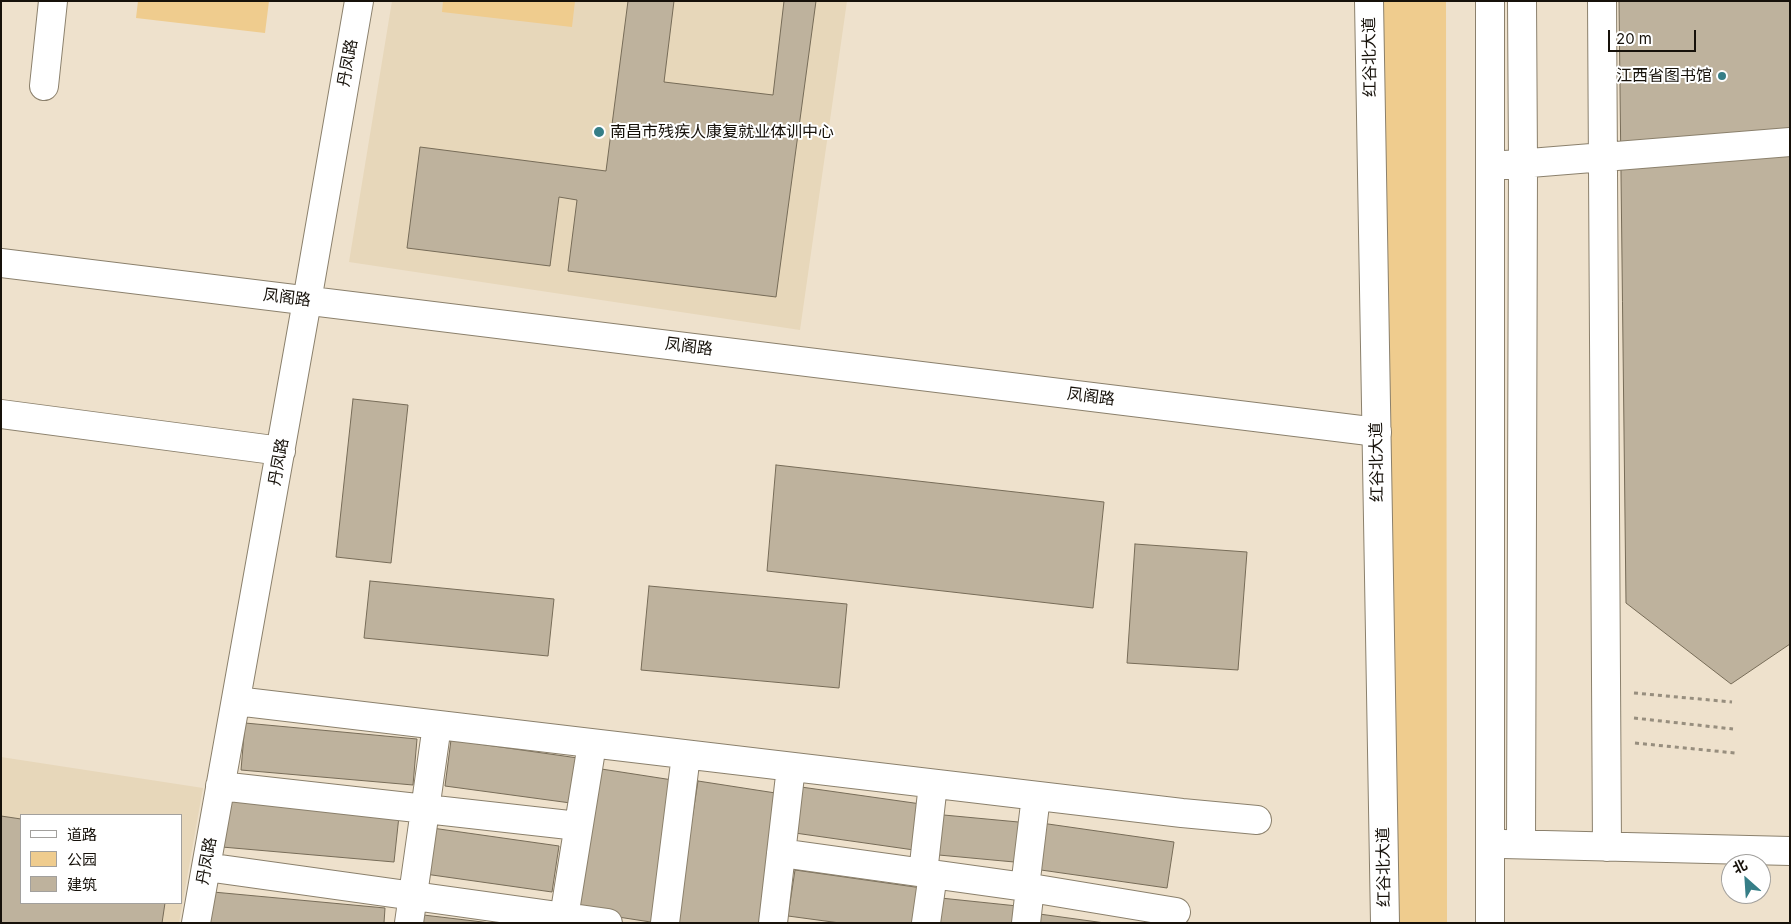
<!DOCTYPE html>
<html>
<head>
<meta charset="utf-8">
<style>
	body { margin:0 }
	#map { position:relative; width:1791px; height:924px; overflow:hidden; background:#eee1cc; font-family:Inter,"Noto Sans SC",sans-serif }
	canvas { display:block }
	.frame { position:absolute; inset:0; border:2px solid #16110a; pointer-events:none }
	.legend { position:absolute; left:20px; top:814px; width:162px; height:90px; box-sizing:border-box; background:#fff; border:1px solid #a2a09d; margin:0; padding:6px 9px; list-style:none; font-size:15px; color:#16110a }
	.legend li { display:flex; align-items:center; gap:10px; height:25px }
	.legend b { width:25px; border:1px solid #a2a09d }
	.north { position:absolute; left:1721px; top:854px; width:50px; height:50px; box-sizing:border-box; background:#fff; border:1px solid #a2a09d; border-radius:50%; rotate:334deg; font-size:14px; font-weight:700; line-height:20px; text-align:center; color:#16110a }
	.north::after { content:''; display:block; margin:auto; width:18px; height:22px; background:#367e87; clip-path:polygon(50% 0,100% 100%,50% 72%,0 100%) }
	.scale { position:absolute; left:1608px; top:30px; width:88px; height:22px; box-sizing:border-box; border:2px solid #16110a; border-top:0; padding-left:6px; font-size:15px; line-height:18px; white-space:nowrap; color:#16110a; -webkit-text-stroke:4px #fff; paint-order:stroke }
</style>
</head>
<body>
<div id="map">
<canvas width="1791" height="924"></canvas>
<div class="frame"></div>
<ul class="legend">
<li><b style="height:6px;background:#fff"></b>道路</li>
<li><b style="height:14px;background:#efcc8e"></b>公园</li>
<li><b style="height:14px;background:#beb29d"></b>建筑</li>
</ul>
<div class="north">北</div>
<div class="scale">20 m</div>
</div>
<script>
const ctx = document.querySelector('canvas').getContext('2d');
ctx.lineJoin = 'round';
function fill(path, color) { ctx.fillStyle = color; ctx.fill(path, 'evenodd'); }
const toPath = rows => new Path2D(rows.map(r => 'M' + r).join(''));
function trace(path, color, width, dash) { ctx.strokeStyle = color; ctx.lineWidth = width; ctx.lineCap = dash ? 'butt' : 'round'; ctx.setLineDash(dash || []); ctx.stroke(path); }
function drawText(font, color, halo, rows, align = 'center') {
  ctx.font = font + ' Inter,"Noto Sans SC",sans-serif'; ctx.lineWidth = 4; ctx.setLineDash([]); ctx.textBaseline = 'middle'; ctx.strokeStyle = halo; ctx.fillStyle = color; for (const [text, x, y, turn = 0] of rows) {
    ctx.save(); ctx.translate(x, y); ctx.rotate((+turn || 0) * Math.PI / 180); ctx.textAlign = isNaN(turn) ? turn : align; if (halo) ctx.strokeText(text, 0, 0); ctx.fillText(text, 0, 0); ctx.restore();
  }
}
fill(toPath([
	[392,1,847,1,800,330,349,262],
	[1,757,203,788,179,923,1,923],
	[21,815,181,815,181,903,21,903]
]), '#e7d7ba');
fill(toPath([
	[138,1,269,1,265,33,136,18],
	[443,1,575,1,572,27,442,12],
	[1382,1,1446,1,1447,923,1399,923]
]), '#efcc8e');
const building = toPath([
	[628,1,674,1,664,82,773,95,784,1,816,1,776,297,568,271,577,200,559,197,550,266,407,248,420,147,606,171,628,1],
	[1619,1,1790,1,1790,644,1731,684,1626,603,1619,1],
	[353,399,408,405,391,563,336,557,353,399],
	[776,465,1104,502,1093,608,767,571,776,465],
	[1135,544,1247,552,1238,670,1127,663,1135,544],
	[370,581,554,599,548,656,364,638,370,581],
	[649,586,847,604,839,688,641,670,649,586],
	[245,723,417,739,413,785,241,770,245,723],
	[451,740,585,759,578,804,445,786,451,740],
	[595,768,679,781,657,923,573,910,595,768],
	[698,781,782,794,762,923,676,923,698,781],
	[794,786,928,805,921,851,788,832,794,786],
	[227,800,399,816,394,862,222,847,227,800],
	[933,814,1029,823,1025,863,928,854,933,814],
	[1,816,21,819,21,903,165,903,162,923,1,923,1,816],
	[1041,823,1174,842,1167,888,1034,869,1041,823],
	[425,827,559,846,552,892,418,873,425,827],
	[795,870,929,889,924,923,840,923,788,916,795,870],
	[213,892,385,908,384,923,210,923,213,892],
	[931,897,1027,907,1025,923,928,923,931,897],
	[1032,913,1105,923,1031,923,1032,913],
	[415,914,491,923,414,923,415,914]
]);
fill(building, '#beb29d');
trace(building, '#776c58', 1);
const minor = toPath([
	[1602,1,1607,847],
	[44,86,53,1],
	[1505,165,1790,142],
	[1,263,1377,432],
	[1,414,281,451],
	[236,701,1182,813,1257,820],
	[220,786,578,826],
	[1503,844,1790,851],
	[1521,844,1523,164,1522,1],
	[781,853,1025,887,1176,912],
	[206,867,608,923],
	[923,873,933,784],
	[1025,887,1036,796],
	[564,917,592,744],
	[196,923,307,301,359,1],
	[409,923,437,725],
	[665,923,686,755],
	[773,923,791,767],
	[926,923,933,874],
	[1026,923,1030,888]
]);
const major = toPath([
	[1369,1,1385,923],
	[1490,923,1490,1]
]);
trace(minor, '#8b806c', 30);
trace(major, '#8b806c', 30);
trace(toPath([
	[1634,693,1732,702],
	[1634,718,1733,729],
	[1635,743,1735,753]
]), '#978e7e', 3, [4, 4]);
trace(minor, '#fff', 28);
trace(major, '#fff', 28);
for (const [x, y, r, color] of [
	[1722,76,5,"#367e87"],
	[599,132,6,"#367e87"]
]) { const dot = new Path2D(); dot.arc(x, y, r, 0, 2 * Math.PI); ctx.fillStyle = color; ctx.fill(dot); trace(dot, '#fff', 2); }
drawText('16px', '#16110a', '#fff', [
	["红谷北大道",1370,57,-91],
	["丹凤路",348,63,-80],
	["凤阁路",287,298,7],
	["凤阁路",689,347,7],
	["凤阁路",1091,397,7],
	["丹凤路",279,462,-80],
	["红谷北大道",1377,462,-91],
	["丹凤路",207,861,-80],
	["红谷北大道",1384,867,-91]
]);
drawText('16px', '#16110a', '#fff', [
	["江西省图书馆",1712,76],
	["南昌市残疾人康复就业体训中心",610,132,"left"]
], 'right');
</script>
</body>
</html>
